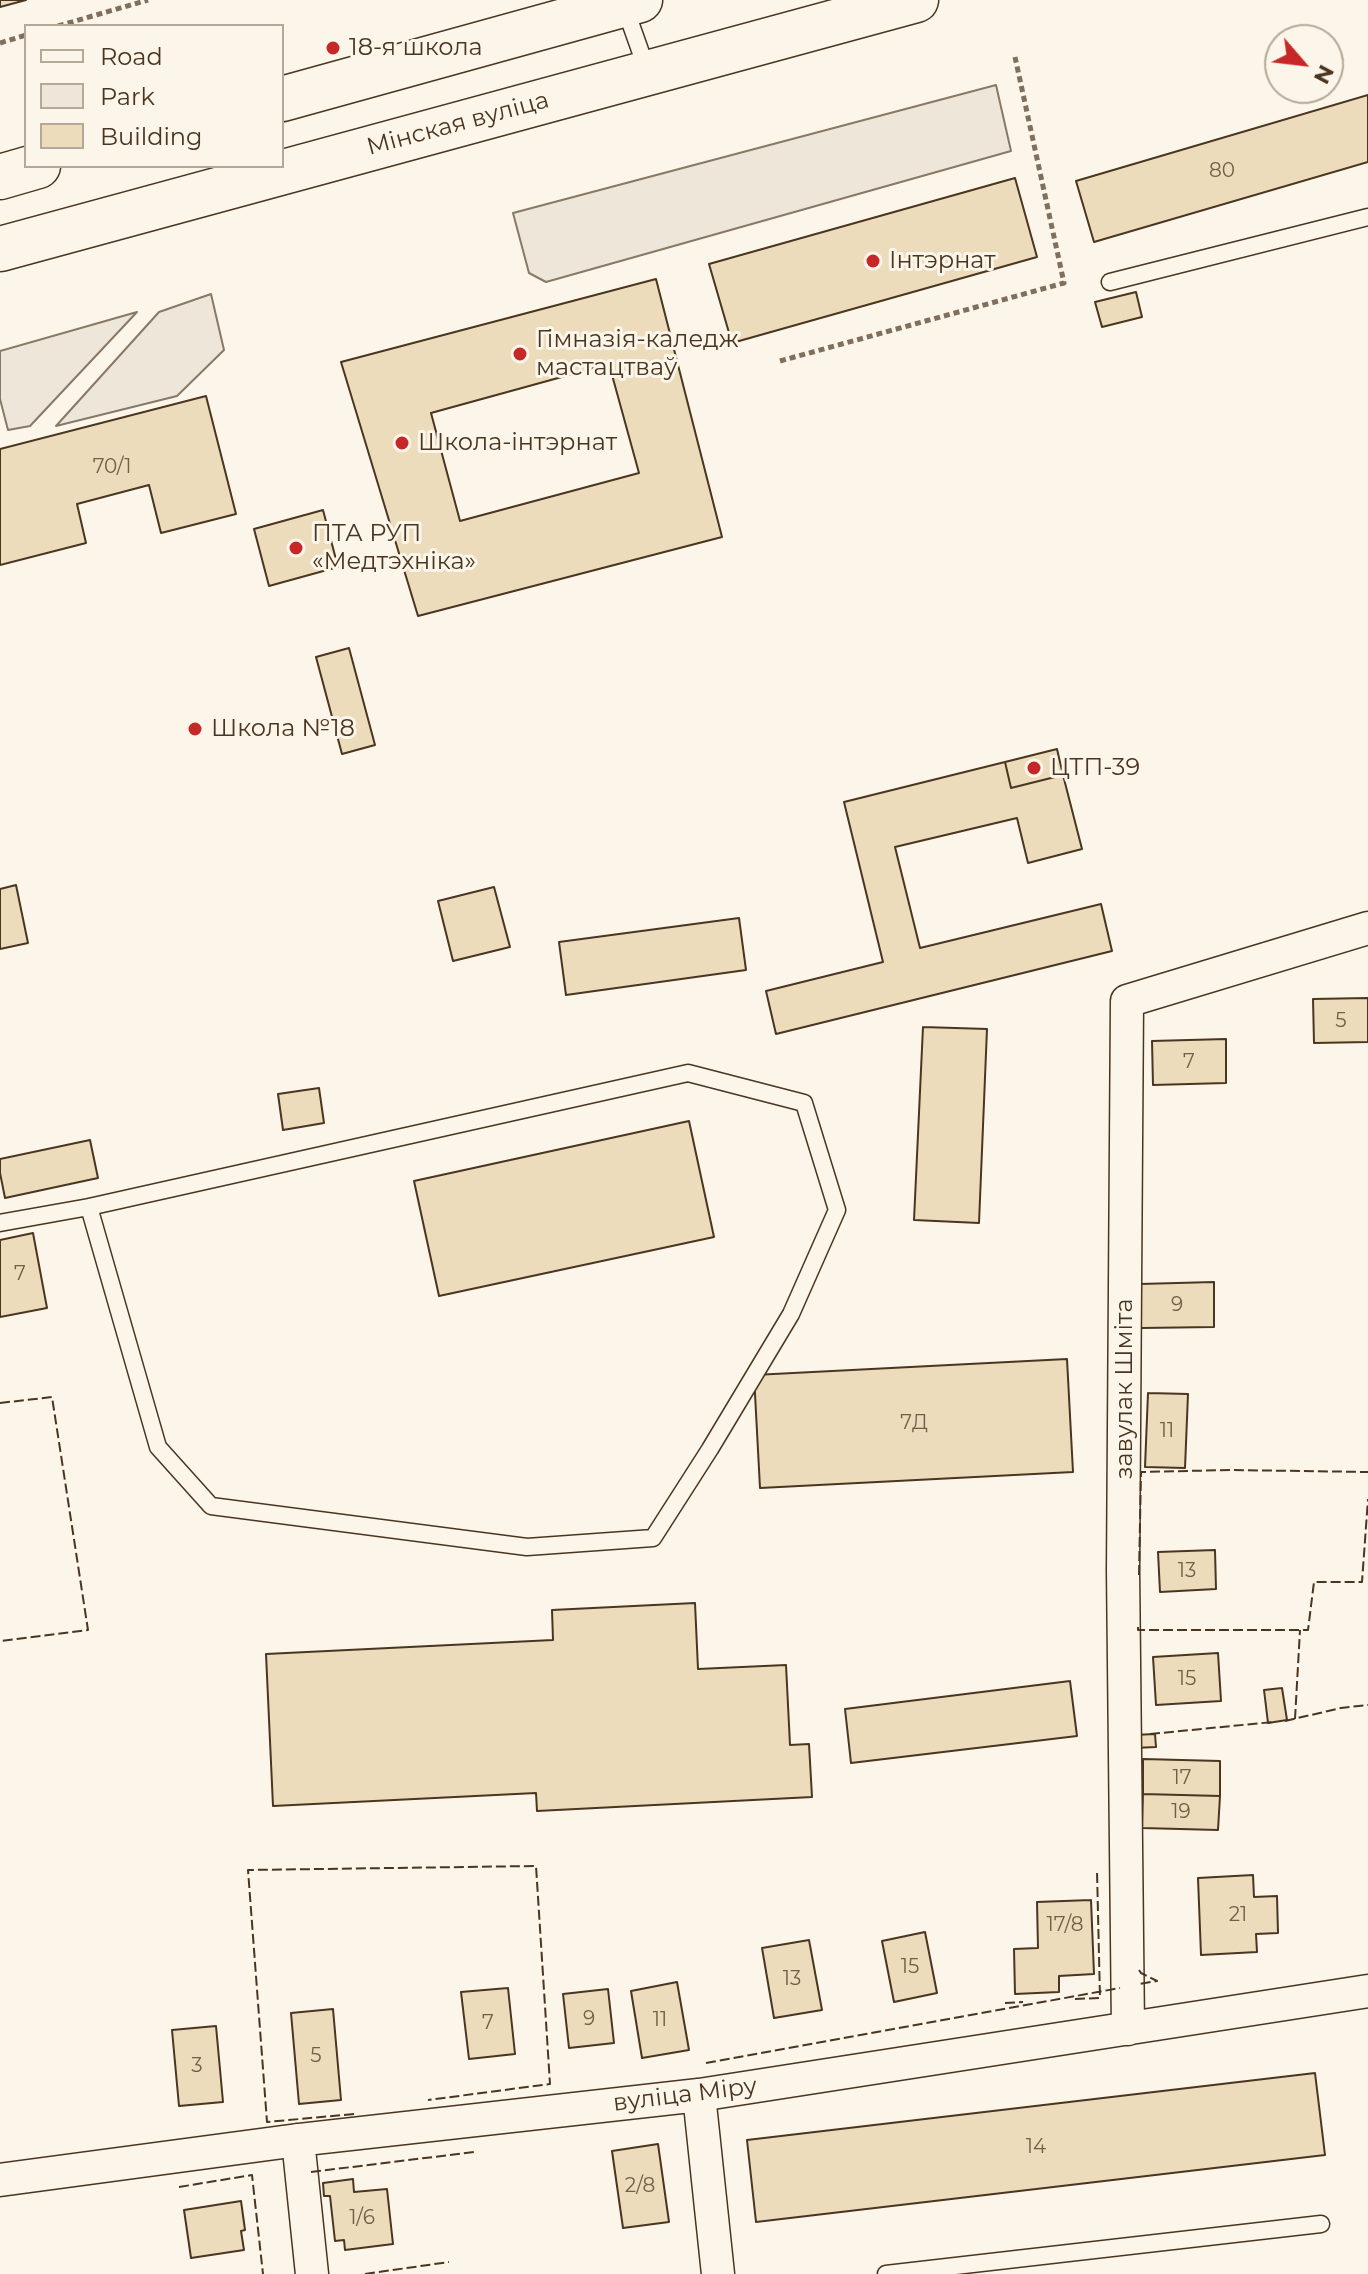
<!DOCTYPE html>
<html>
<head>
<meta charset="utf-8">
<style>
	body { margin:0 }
	#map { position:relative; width:1368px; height:2274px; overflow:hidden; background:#fbf6e9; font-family:Montserrat,sans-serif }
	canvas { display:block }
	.legend { position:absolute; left:24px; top:24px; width:260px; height:144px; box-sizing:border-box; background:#fbf6e9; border:2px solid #b4a999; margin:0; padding:10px 14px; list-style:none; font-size:24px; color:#4a3520 }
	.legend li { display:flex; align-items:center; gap:16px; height:40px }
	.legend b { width:40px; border:2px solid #b4a999 }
	.north { position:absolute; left:1264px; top:24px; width:80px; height:80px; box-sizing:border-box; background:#fbf6e9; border:2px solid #b4a999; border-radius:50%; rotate:118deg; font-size:22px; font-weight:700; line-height:32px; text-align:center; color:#4a3520 }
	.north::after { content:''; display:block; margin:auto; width:28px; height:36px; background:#c62828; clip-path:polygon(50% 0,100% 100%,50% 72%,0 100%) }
</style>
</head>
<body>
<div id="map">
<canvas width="1368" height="2274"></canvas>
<ul class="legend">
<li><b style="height:10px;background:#fbf6e9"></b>Road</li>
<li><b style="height:22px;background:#ede6d9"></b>Park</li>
<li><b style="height:22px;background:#ecdcbc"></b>Building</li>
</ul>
<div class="north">N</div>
</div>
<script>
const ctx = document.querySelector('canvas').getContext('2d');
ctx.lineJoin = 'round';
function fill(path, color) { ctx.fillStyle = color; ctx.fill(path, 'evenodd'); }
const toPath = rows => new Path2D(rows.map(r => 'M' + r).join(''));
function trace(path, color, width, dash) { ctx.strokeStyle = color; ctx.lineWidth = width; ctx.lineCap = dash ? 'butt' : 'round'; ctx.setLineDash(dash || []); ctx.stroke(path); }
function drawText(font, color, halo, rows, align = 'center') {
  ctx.font = font + ' Montserrat,sans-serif'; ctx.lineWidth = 6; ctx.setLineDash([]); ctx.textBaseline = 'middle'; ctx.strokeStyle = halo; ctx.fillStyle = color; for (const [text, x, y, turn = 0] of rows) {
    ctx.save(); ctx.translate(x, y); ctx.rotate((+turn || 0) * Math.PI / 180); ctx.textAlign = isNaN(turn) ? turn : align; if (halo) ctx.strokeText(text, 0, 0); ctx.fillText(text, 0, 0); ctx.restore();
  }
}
const green = toPath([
	[996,85,1011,151,546,282,529,273,513,213,996,85],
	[211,294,224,350,177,396,56,426,159,312,211,294],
	[137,312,30,426,8,430,0,399,0,351,137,312]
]);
fill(green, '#ede6d9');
trace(green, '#887966', 2);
const building = toPath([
	[0,0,26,0,0,7,0,0],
	[1368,95,1368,162,1094,242,1076,181,1368,95],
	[1015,178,1037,257,732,343,709,264,1015,178],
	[656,279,722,537,418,616,341,362,656,279],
	[609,364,639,473,460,521,431,413,609,364],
	[1136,292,1142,317,1102,327,1095,302,1136,292],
	[206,396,236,514,161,533,149,485,77,504,86,543,0,565,0,449,206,396],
	[323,510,338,567,269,586,254,529,323,510],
	[349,648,375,745,342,754,316,657,349,648],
	[1057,749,1063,775,1011,788,1005,762,1057,749],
	[1005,762,1011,788,1063,775,1082,849,1028,863,1017,818,895,847,920,948,1101,904,1112,951,776,1034,766,991,883,962,844,802,1005,762],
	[16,885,28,943,0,949,0,889,16,885],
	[494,887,510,947,453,961,438,901,494,887],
	[739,918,746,970,566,995,559,942,739,918],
	[1368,998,1368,1042,1314,1043,1313,999,1368,998],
	[923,1027,987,1029,979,1223,914,1220,923,1027],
	[1226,1039,1226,1083,1153,1085,1152,1041,1226,1039],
	[319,1088,324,1123,283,1130,278,1094,319,1088],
	[689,1121,714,1237,439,1296,414,1181,689,1121],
	[90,1140,98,1178,5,1198,0,1173,0,1159,90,1140],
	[33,1233,47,1308,0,1317,0,1240,33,1233],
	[1214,1282,1214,1327,1141,1328,1140,1284,1214,1282],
	[1067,1359,1073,1472,760,1488,754,1375,1067,1359],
	[1148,1393,1188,1394,1185,1468,1145,1467,1148,1393],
	[1215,1550,1216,1589,1160,1592,1158,1552,1215,1550],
	[695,1603,698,1669,786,1665,790,1745,809,1744,812,1797,537,1811,536,1793,273,1806,266,1654,553,1640,552,1610,695,1603],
	[1218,1653,1221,1701,1156,1705,1153,1657,1218,1653],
	[1070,1681,1077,1736,851,1763,845,1709,1070,1681],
	[1282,1688,1287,1720,1268,1723,1264,1690,1282,1688],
	[1155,1734,1156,1747,1134,1748,1134,1735,1155,1734],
	[1143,1759,1220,1761,1220,1796,1143,1794,1143,1759],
	[1143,1794,1220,1796,1218,1830,1142,1828,1143,1794],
	[1253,1875,1254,1897,1277,1896,1278,1933,1256,1934,1257,1952,1201,1955,1198,1878,1253,1875],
	[1091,1900,1094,1974,1059,1976,1059,1992,1015,1994,1014,1949,1038,1948,1037,1902,1091,1900],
	[925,1932,937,1993,894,2002,882,1941,925,1932],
	[809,1940,822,2010,774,2018,762,1948,809,1940],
	[677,1982,689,2050,642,2058,631,1991,677,1982],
	[508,1988,515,2054,469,2059,461,1992,508,1988],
	[608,1989,614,2043,569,2048,563,1994,608,1989],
	[333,2009,341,2100,299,2104,291,2013,333,2009],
	[216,2026,223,2102,179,2106,172,2030,216,2026],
	[1315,2073,1325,2155,756,2222,747,2140,1315,2073],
	[658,2144,669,2222,623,2228,612,2151,658,2144],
	[353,2179,354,2192,387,2189,393,2244,345,2250,344,2240,335,2241,330,2196,324,2196,323,2183,353,2179],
	[241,2201,245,2230,241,2231,244,2250,191,2258,184,2210,241,2201]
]);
fill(building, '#ecdcbc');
trace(building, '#4a3520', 2);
const lane = toPath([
	[624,5,647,70],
	[1110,282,1368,217],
	[0,1223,89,1207,688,1073,804,1103,837,1210,791,1314,710,1449,653,1538,527,1547,211,1506,158,1447,89,1207],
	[886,2274,1321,2224]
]);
const street = toPath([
	[1128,2029,1123,1570,1127,1001,1368,928],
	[699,2095,718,2274],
	[298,2140,312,2274],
	[0,2180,298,2140,699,2095,1368,1991]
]);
const primary = toPath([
	[282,99,640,0],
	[0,177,38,166],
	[0,249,916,0]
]);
trace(lane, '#4a3520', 19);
trace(street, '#4a3520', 35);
trace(primary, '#4a3520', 47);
trace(toPath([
	[58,26,148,0],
	[0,43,26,35],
	[780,361,1064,283,1015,57]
]), '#7f6f5c', 5, [6, 4]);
trace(lane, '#fbf6e9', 16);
trace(street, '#fbf6e9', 32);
trace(primary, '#fbf6e9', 44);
trace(toPath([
	[0,1403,52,1397,88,1630,0,1641],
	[1139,1575,1141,1472,1230,1470,1368,1472],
	[1138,1627,1138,1630,1308,1630,1314,1582,1362,1582,1368,1499],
	[1295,1719,1300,1630],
	[1285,1721,1341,1708,1368,1705],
	[1150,1734,1273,1722],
	[1139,1970,1141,1973,1157,1981,1139,1984],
	[1075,1999,1100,1998,1097,1871],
	[1005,2003,1023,2002],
	[706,2063,1120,1988],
	[354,2114,267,2122,248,1870,536,1866,550,2084,428,2100],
	[311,2172,474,2152],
	[179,2187,252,2175,263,2274],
	[365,2274,449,2262]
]), '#4a3520', 2, [10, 4]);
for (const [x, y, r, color] of [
	[333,48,8,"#c62828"],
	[873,261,8,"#c62828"],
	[520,354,8,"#c62828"],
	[402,443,8,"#c62828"],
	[296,548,8,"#c62828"],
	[195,729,8,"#c62828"],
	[1034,768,8,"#c62828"]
]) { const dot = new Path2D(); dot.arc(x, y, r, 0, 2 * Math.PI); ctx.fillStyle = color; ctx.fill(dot); trace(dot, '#fbf6e9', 3); }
drawText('20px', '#725f47', null, [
	["80",1222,171],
	["70/1",112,467],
	["5",1341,1021],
	["7",1189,1062],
	["7",20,1274],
	["9",1177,1305],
	["7Д",914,1423],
	["11",1167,1431],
	["13",1187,1571],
	["15",1187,1679],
	["17",1182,1778],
	["19",1181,1812],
	["21",1238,1915],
	["17/8",1065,1925],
	["15",910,1967],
	["13",792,1979],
	["9",589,2019],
	["11",660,2020],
	["7",488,2023],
	["5",316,2056],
	["3",197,2066],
	["14",1036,2147],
	["2/8",640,2186],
	["1/6",362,2218]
]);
drawText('24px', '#4a3520', '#fbf6e9', [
	["18-я школа",349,48],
	["Інтэрнат",889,261],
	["Гімназія-каледж",536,340],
	["мастацтваў",536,368],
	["Школа-інтэрнат",418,443],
	["ПТА РУП",312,534],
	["«Медтэхніка»",312,562],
	["Школа №18",211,729],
	["ЦТП-39",1050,768]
], 'left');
drawText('24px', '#4a3520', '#fbf6e9', [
	["Мінская вуліца",458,124,-15],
	["завулак Шміта",1125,1389,-90],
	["вуліца Міру",685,2095,-7]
]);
</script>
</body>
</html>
